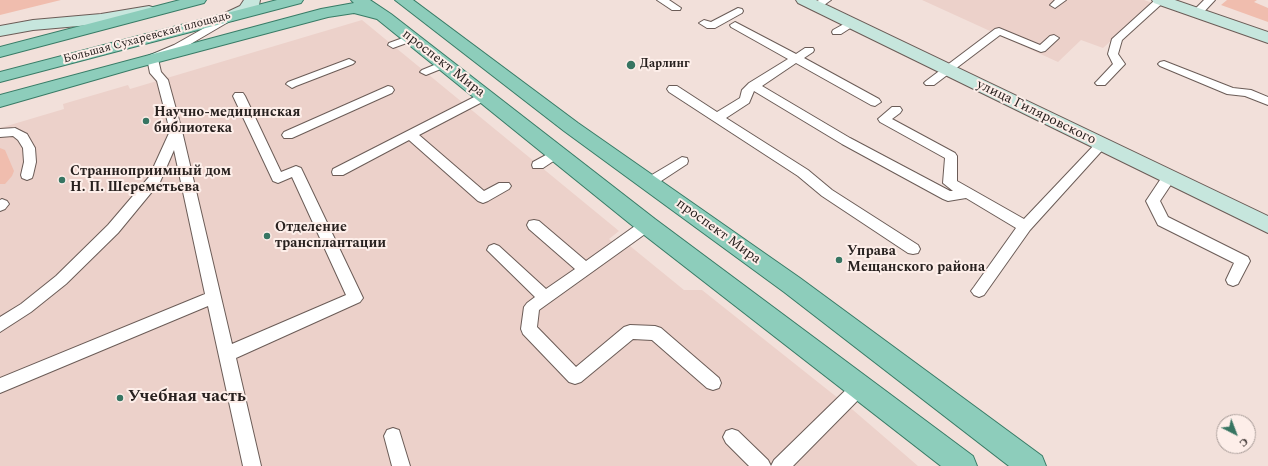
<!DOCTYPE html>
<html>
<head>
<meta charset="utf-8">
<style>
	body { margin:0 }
	#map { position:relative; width:1268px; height:466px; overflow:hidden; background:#f2e0da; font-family:Spectral,serif }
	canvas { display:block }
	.north { position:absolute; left:1216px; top:414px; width:40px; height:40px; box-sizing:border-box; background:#fdeee9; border:1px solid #a89c98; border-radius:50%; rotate:138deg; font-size:11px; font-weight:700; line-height:16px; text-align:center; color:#28211f }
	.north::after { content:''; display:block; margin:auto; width:14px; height:18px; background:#377562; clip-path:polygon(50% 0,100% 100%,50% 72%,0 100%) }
</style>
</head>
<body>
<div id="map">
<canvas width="1268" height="466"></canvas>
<div class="north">С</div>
</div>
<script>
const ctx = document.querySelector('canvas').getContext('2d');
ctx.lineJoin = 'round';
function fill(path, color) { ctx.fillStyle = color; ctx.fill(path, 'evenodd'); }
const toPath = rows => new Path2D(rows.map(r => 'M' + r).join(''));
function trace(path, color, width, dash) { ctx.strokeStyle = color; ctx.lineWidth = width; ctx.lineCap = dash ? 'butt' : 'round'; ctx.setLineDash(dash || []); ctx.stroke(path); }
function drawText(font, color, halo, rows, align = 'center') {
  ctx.font = font + ' Spectral,serif'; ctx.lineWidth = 4; ctx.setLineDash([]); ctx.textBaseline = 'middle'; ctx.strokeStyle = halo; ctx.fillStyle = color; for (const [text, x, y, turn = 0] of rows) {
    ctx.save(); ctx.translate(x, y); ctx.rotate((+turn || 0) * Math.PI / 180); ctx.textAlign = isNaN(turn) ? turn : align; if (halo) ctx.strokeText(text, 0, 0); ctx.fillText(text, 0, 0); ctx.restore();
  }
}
fill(toPath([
	[922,0,1144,0,1153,3,1103,48,1081,40,1058,62],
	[362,20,619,231,609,239,623,251,630,246,684,290,702,290,853,410,918,466,0,466,0,128,64,109,63,104,128,85,130,89]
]), '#ecd1ca');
fill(toPath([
	[0,0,61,0,0,15],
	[1227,0,1257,0,1254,2,1268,8,1268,22,1221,5],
	[0,148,5,150,14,171,12,176,5,184,0,184]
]), '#f0bdae');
const lane = toPath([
	[657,0,669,0,681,8,680,10,672,10,657,0],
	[819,0,831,0,820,8,812,8,811,6,812,4,819,0],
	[1055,0,1066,0,1055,8,1050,5,1055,0],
	[1155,0,1166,0,1122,40,1118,54,1125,64,1105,85,1097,85,1095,83,1097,81,1113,64,1108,54,1112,39,1155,0],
	[1204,0,1215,0,1201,15,1193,15,1192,13,1193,11,1204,0],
	[738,8,742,9,743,11,742,13,715,28,707,28,699,23,704,20,711,22,738,8],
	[231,13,236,16,235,18,182,49,158,59,161,72,168,80,182,131,232,344,346,295,292,177,278,183,273,181,233,96,235,93,243,93,245,96,281,172,296,166,301,168,363,298,360,302,236,358,261,466,243,466,208,306,0,393,0,378,205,294,174,150,160,182,118,233,66,284,31,312,0,332,0,317,21,304,56,276,108,225,149,177,170,131,157,81,150,73,147,58,148,56,174,45,231,13],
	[851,20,855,21,856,23,855,25,841,34,833,34,832,32,833,30,851,20],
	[735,22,796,54,805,48,813,48,814,50,813,52,804,58,879,99,881,102,875,106,871,105,796,63,762,86,850,138,950,191,953,191,943,183,945,158,880,122,878,119,892,107,900,107,902,110,900,113,892,119,955,153,957,156,957,181,1024,219,1097,142,1101,141,1105,142,1107,145,1030,230,984,295,979,297,974,295,971,291,974,287,1016,228,966,198,948,201,943,199,842,144,754,91,749,103,726,118,808,170,832,190,918,245,920,249,918,253,913,254,908,253,822,196,798,176,669,92,667,89,669,86,677,86,717,112,740,98,742,90,749,83,788,59,731,27,730,25,735,22],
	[999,28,1040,45,1050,36,1054,35,1059,38,1045,51,1041,52,1000,35,934,85,926,85,924,83,926,81,995,29,999,28],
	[411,35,416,38,415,40,393,48,388,45,389,43,411,35],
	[349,59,355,62,353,64,296,86,292,88,286,84,288,82,349,59],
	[444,61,448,62,450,64,448,66,426,75,420,72,422,70,444,61],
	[1164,61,1233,88,1251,90,1268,97,1268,105,1245,96,1227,94,1160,66,1158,64,1160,62,1164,61],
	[388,86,392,87,394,90,392,93,292,138,284,138,282,135,284,132,388,86],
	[484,92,488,93,490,96,488,99,419,135,484,191,499,183,509,183,511,186,509,189,488,201,483,203,478,201,409,140,343,175,333,175,332,172,333,169,484,92],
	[15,128,27,134,35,148,36,162,33,175,32,178,27,180,22,178,21,175,24,162,23,148,18,140,13,136,0,137,0,129,15,128],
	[557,149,561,150,563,153,561,156,543,168,533,168,532,165,533,162,557,149],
	[682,157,687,158,688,161,687,164,655,185,645,185,643,182,645,179,682,157],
	[1169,172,1174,174,1176,177,1160,201,1168,217,1248,257,1250,261,1238,284,1233,286,1228,284,1226,280,1234,263,1158,225,1146,201,1164,174,1169,172],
	[2,199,7,201,9,204,5,209,0,211,0,200,2,199],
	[534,220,539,221,586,261,642,221,647,220,652,221,654,225,652,229,539,310,537,327,576,367,624,327,630,325,655,326,661,328,719,378,721,383,719,388,713,390,707,388,652,340,633,339,581,382,575,384,569,382,523,334,521,329,524,307,527,303,535,297,487,250,489,246,494,244,499,246,546,289,575,269,529,229,527,225,529,221,534,220],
	[860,380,866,382,868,387,866,392,793,466,749,466,726,443,723,437,726,431,732,429,738,431,768,460,771,466,774,460,854,382,860,380],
	[393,428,399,430,410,466,392,466,384,436,387,430,393,428]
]);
const secondary = toPath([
	[244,0,260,0,259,5,252,12,237,19,231,21,225,19,223,16,225,13,240,6,244,0],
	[796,0,816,0,1268,216,1268,233,798,3,796,0],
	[1152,0,1175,0,1268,32,1268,43,1154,3,1152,0],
	[149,6,155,8,157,11,155,14,101,24,33,30,0,36,0,26,33,20,101,14,149,6]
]);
const primary = toPath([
	[180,0,206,0,204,3,0,57,0,47,180,0],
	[277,0,303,0,301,3,0,82,0,72,277,0],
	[351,0,370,0,391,14,655,219,973,456,977,466,941,466,639,231,377,19,354,13,328,17,136,68,0,107,0,95,321,9,354,3,351,0],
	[395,0,413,0,578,123,800,278,1042,456,1046,466,1009,466,784,292,564,131,395,0]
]);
trace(lane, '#6b5c57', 2);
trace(secondary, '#6b5c57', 2);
trace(primary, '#387b66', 2);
fill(lane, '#fff');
fill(secondary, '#c6e6dd');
fill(primary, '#8dcdbb');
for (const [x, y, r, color] of [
	[631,65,5,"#377562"],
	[146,121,4,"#377562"],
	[62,180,4,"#377562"],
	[267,236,4,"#377562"],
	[839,260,4,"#377562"],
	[120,398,4,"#377562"]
]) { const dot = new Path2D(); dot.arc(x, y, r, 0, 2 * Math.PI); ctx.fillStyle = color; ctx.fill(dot); trace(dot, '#fdeee9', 1.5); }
drawText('12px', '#28211f', '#fdeee9', [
	["Большая Сухаревская площадь",147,38,-15]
]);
drawText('bold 12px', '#28211f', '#fdeee9', [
	["Дарлинг",640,65]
], 'left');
drawText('14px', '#28211f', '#fdeee9', [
	["проспект Мира",443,64,38],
	["улица Гиляровского",1036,113,26],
	["проспект Мира",718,232,36]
]);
drawText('bold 14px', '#28211f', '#fdeee9', [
	["Научно-медицинская",154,113],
	["библиотека",154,129],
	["Странноприимный дом",70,172],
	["Н. П. Шереметьева",70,188],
	["Отделение",275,228],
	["трансплантации",275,244],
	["Управа",847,252],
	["Мещанского района",847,268]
], 'left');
drawText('bold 17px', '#28211f', '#fdeee9', [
	["Учебная часть",128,398]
], 'left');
</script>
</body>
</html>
